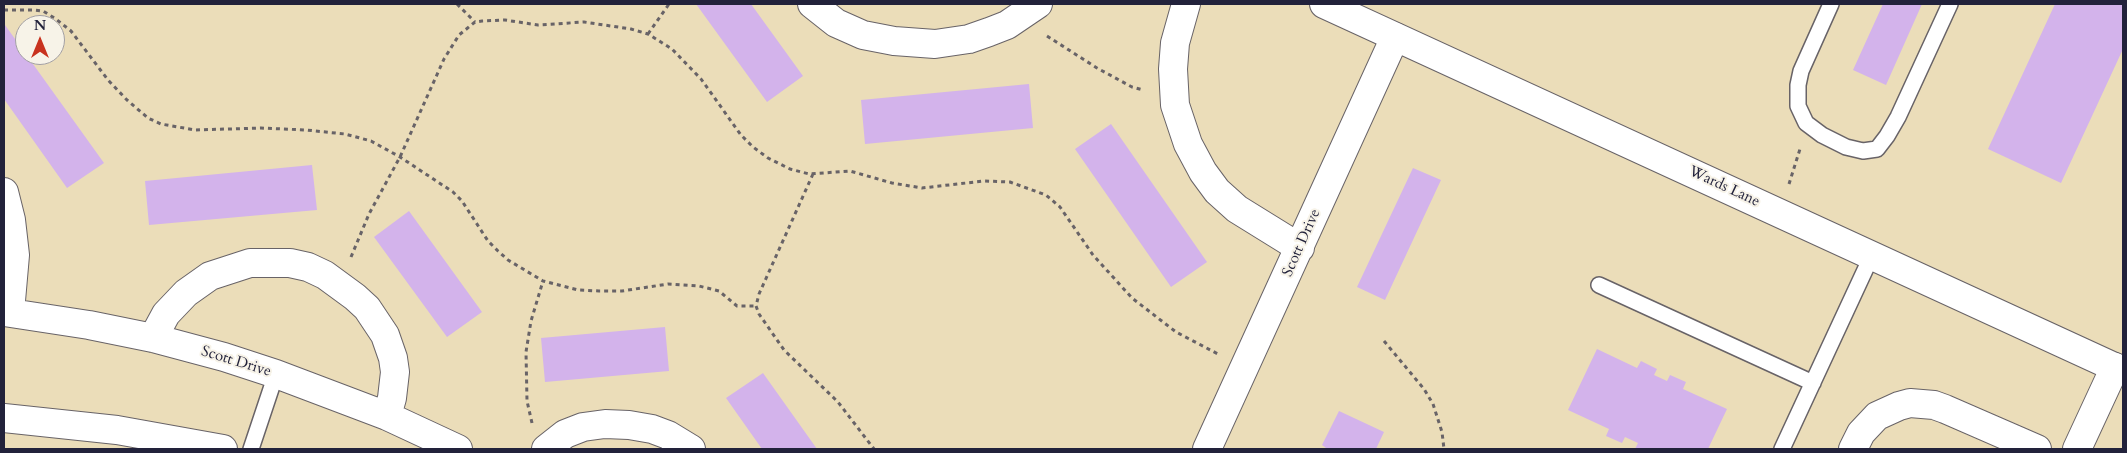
<!DOCTYPE html>
<html>
<head>
<meta charset="utf-8">
<style>
	body { margin:0 }
	#map { position:relative; width:2127px; height:453px; overflow:hidden; background:#ebddb9; font-family:Cardo,serif }
	canvas { display:block }
	.frame { position:absolute; inset:0; border:5px solid #22223b; pointer-events:none }
	.north { position:absolute; left:15px; top:15px; width:50px; height:50px; box-sizing:border-box; background:#f7f3e8; border:1px solid #a29fa3; border-radius:50%; rotate:0deg; font-size:14px; font-weight:700; line-height:20px; text-align:center; color:#22223b }
	.north::after { content:''; display:block; margin:auto; width:18px; height:22px; background:#c8321e; clip-path:polygon(50% 0,100% 100%,50% 72%,0 100%) }
</style>
</head>
<body>
<div id="map">
<canvas width="2127" height="453"></canvas>
<div class="frame"></div>
<div class="north">N</div>
</div>
<script>
const ctx = document.querySelector('canvas').getContext('2d');
ctx.lineJoin = 'round';
function fill(path, color) { ctx.fillStyle = color; ctx.fill(path, 'evenodd'); }
const toPath = rows => new Path2D(rows.map(r => 'M' + r).join(''));
function trace(path, color, width, dash) { ctx.strokeStyle = color; ctx.lineWidth = width; ctx.lineCap = dash ? 'butt' : 'round'; ctx.setLineDash(dash || []); ctx.stroke(path); }
function drawText(font, color, halo, rows, align = 'center') {
  ctx.font = font + ' Cardo,serif'; ctx.lineWidth = 4; ctx.setLineDash([]); ctx.textBaseline = 'middle'; ctx.strokeStyle = halo; ctx.fillStyle = color; for (const [text, x, y, turn = 0] of rows) {
    ctx.save(); ctx.translate(x, y); ctx.rotate((+turn || 0) * Math.PI / 180); ctx.textAlign = isNaN(turn) ? turn : align; if (halo) ctx.strokeText(text, 0, 0); ctx.fillText(text, 0, 0); ctx.restore();
  }
}
fill(toPath([
	[696,4,751,4,803,76,767,102],
	[1883,4,1922,4,1886,85,1853,70],
	[2055,4,2123,4,2122,35,2123,49,2061,183,1988,149],
	[5,25,104,163,67,188,4,99],
	[1029,84,1033,128,865,144,861,100],
	[1111,124,1207,262,1171,287,1075,149],
	[312,165,317,210,149,225,145,181],
	[1413,168,1441,180,1385,300,1357,287],
	[409,211,482,312,447,337,374,237],
	[665,327,669,371,545,382,541,338],
	[1597,349,1637,368,1641,361,1657,369,1654,375,1667,381,1670,375,1686,382,1683,389,1727,409,1708,449,1635,449,1638,443,1625,437,1622,443,1606,436,1609,429,1568,410],
	[763,373,817,449,762,449,726,398],
	[1339,411,1384,432,1376,449,1326,449,1326,448,1322,445]
]), '#d3b3eb');
const lane = toPath([
	[1831,4,1801,71,1798,85,1798,106,1806,123,1822,135,1846,147,1863,151,1877,149,1887,136,1898,117,1950,4],
	[1599,285,1813,383],
	[251,449,276,374],
	[1782,449,1872,255]
]);
const street = toPath([
	[812,4,836,23,863,35,894,41,935,44,969,39,989,32,1007,25,1038,4],
	[1186,4,1175,43,1173,69,1175,105,1188,144,1203,172,1217,191,1237,209,1300,248],
	[4,192,11,220,15,255,10,312],
	[4,312,89,325,153,338,224,357,276,374,387,416,458,449],
	[153,338,166,314,186,293,210,276,250,263,290,263,308,267,325,275,355,297,367,308,385,335,393,358,395,372,392,398,387,416],
	[4,418,117,430,223,449],
	[546,449,565,434,583,427,605,424,629,425,652,429,668,435,691,449],
	[1207,449,1395,37],
	[1853,449,1861,433,1877,416,1899,406,1910,403,1934,405,1945,409,2037,449],
	[2077,449,2115,367]
]);
const secondary = toPath([
	[1324,4,2123,371]
]);
trace(lane, '#686367', 18);
trace(street, '#686367', 30);
trace(secondary, '#686367', 30);
trace(toPath([
	[457,4,475,22],
	[4,10,34,10,43,11,56,19,71,31,108,80,127,100,148,118,161,124,195,130,261,128,306,130,345,134,371,141,400,157,453,192,462,201,488,241,498,251,508,260,543,281,578,290,599,291,622,291,668,284,699,286,719,291,737,306,756,306],
	[648,34,669,4],
	[1047,36,1097,68,1132,87,1143,90],
	[813,174,759,294,756,306,759,314,784,350,838,402,874,449],
	[1789,184,1800,149],
	[351,257,369,214,400,157,444,59,459,35,475,22,482,21,505,20,538,25,584,22,631,29,648,34,672,49,701,79,741,135,753,147,768,158,790,169,809,174,850,171,892,183,922,188,984,181,1010,182,1046,195,1060,207,1093,255,1132,298,1176,332,1218,354],
	[1384,341,1424,389,1433,404,1442,432,1444,449],
	[532,423,527,401,526,352,531,321,543,281]
]), '#686367', 3, [4, 4]);
trace(lane, '#fff', 15);
trace(street, '#fff', 28);
trace(secondary, '#fff', 28);
drawText('15px', '#22223b', '#f7f3e8', [
	["Wards Lane",1724,187,25],
	["Scott Drive",1302,243,-66],
	["Scott Drive",236,362,17]
]);
</script>
</body>
</html>
